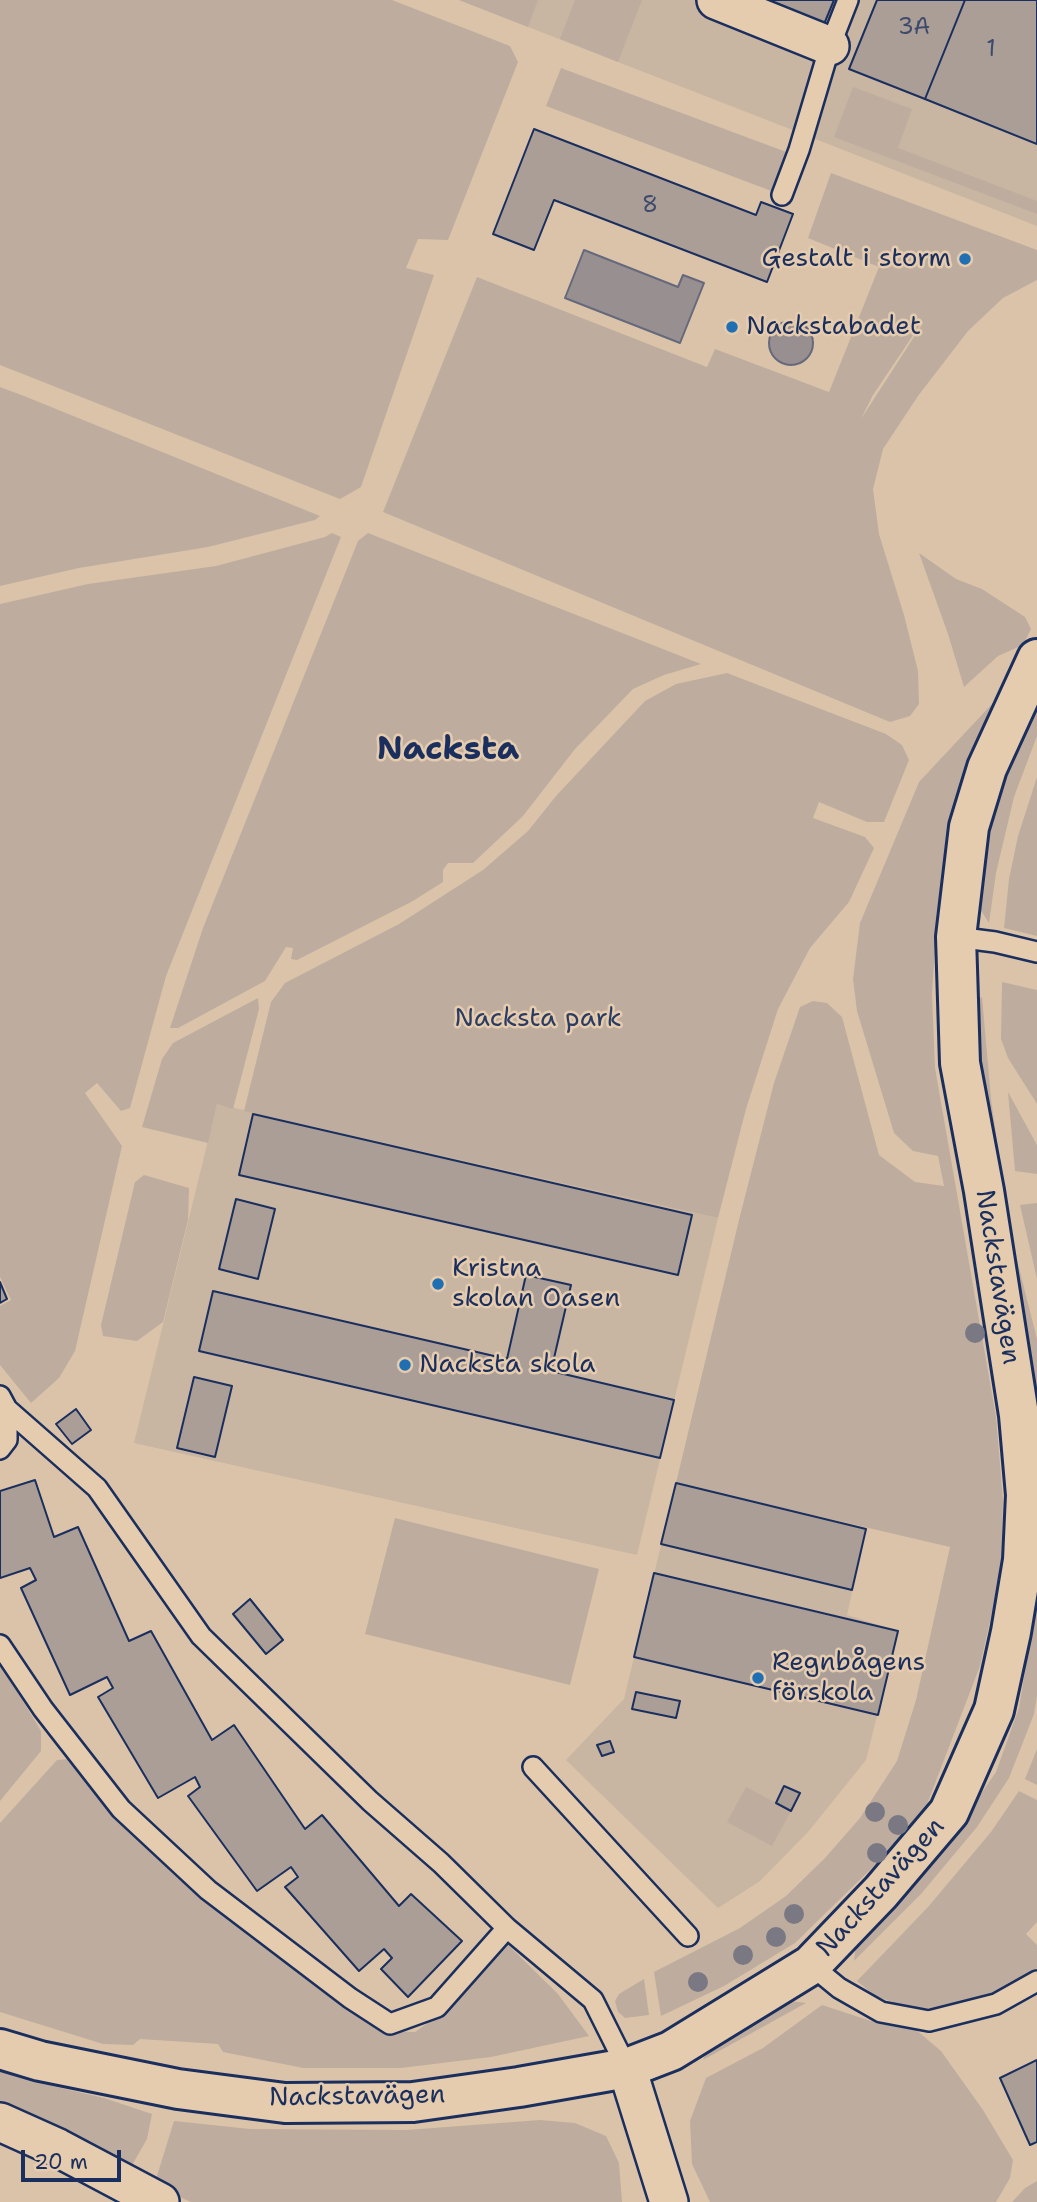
<!DOCTYPE html>
<html>
<head>
<meta charset="utf-8">
<style>
	body { margin:0 }
	#map { position:relative; width:1037px; height:2202px; overflow:hidden; background:#dac3a9; font-family:"Shantell Sans",sans-serif }
	canvas { display:block }
	.scale { position:absolute; left:21px; top:2150px; width:100px; height:32px; box-sizing:border-box; border:4px solid #1b2f5e; border-top:0; padding-left:9px; font-size:21px; line-height:24px; white-space:nowrap; color:#1b2f5e; -webkit-text-stroke:5px #e6ccae; paint-order:stroke }
</style>
</head>
<body>
<div id="map">
<canvas width="1037" height="2202"></canvas>
<div class="scale">20 m</div>
</div>
<script>
const ctx = document.querySelector('canvas').getContext('2d');
ctx.lineJoin = 'round';
function fill(path, color) { ctx.fillStyle = color; ctx.fill(path, 'evenodd'); }
const toPath = rows => new Path2D(rows.map(r => 'M' + r).join(''));
function trace(path, color, width, dash) { ctx.strokeStyle = color; ctx.lineWidth = width; ctx.lineCap = dash ? 'butt' : 'round'; ctx.setLineDash(dash || []); ctx.stroke(path); }
function drawText(font, color, halo, rows, align = 'center') {
  ctx.font = font + ' "Shantell Sans",sans-serif'; ctx.lineWidth = 5; ctx.setLineDash([]); ctx.textBaseline = 'middle'; ctx.strokeStyle = halo; ctx.fillStyle = color; for (const [text, x, y, turn = 0] of rows) {
    ctx.save(); ctx.translate(x, y); ctx.rotate((+turn || 0) * Math.PI / 180); ctx.textAlign = isNaN(turn) ? turn : align; if (halo) ctx.strokeText(text, 0, 0); ctx.fillText(text, 0, 0); ctx.restore();
  }
}
fill(toPath([
	[459,0,1037,0,1037,226,790,129],
	[217,1104,718,1218,637,1555,134,1443],
	[676,1483,866,1529,847,1615,898,1631,866,1760,808,1832,760,1881,718,1908,566,1760,624,1699]
]), '#c8b5a2');
fill(toPath([
	[0,0,392,0,510,46,518,62,448,240,418,239,406,268,434,275,361,487,340,499,0,365],
	[459,0,538,0,528,27],
	[575,0,642,0,618,62,560,39],
	[561,68,797,156,782,195,546,106],
	[853,87,912,109,898,148,1037,201,1037,214,834,137],
	[831,173,1037,250,1037,280,1003,298,968,331,918,396,883,449,873,489,879,534,904,615,918,671,919,704,910,716,890,722,383,512,477,277,707,367,715,349,829,392,879,267,808,238],
	[922,322,923,323,861,419,873,395],
	[0,387,24,396,320,516,315,520,208,547,79,568,0,586],
	[332,533,341,537,166,976,130,1108,121,1111,97,1083,85,1093,122,1146,75,1351,59,1378,31,1403,0,1365,0,1306,11,1300,0,1277,0,604,88,584,216,566,325,537],
	[368,533,701,664,664,675,633,689,575,749,523,816,473,863,448,863,443,870,443,882,413,901,297,960,291,959,293,948,286,947,265,981,178,1028,170,1028,203,928,358,541],
	[919,553,956,579,982,589,1025,617,1031,629,1023,645,998,656,964,687,948,634],
	[727,673,886,734,902,745,909,760,884,822,867,822,819,802,813,818,865,837,874,848,849,902,810,948,778,1009,746,1109,718,1218,244,1111,271,1002,285,983,399,924,483,870,528,831,556,796,645,701,676,684],
	[1021,673,954,805,936,929,932,994,935,1068,996,1417,1003,1500,1001,1572,980,1666,921,1820,795,1943,724,1986,661,2016,654,1972,740,1928,786,1896,825,1858,860,1818,897,1761,916,1700,950,1547,676,1483,739,1220,774,1083,800,1007,813,1001,827,1003,842,1017,879,1155,915,1182,944,1186,938,1156,913,1151,894,1133,857,1011,853,979,860,923,919,782],
	[1037,697,1037,736,1014,797,996,873,989,923,980,909,981,868,999,790],
	[1037,777,1037,936,1004,928,1009,879,1018,836],
	[1002,982,1037,990,1037,1104,1008,1058,1001,1039],
	[982,997,991,1099,1000,1163,1013,1244,1037,1339,1037,1466,970,1003],
	[258,998,259,1009,233,1109,217,1104,208,1143,142,1127,162,1059,173,1043],
	[1008,1092,1037,1145,1037,1174,1015,1171],
	[144,1175,189,1188,188,1220,163,1322,137,1341,103,1336,101,1325,135,1182],
	[1037,1203,1037,1279,1020,1205],
	[395,1518,599,1569,570,1685,365,1634],
	[1037,1575,1037,1696,1034,1714,1009,1778,977,1827,921,1894,854,1961,856,1944,963,1820,996,1772,1019,1708,1030,1640],
	[0,1663,41,1731,41,1751,0,1801],
	[1037,1749,1037,1785,1025,1779],
	[69,1759,115,1814,200,1897,356,2013,389,2031,415,2032,438,2016,503,1940,558,1994,589,2036,491,2057,401,2068,303,2068,223,2052,218,2044,140,2039,133,2045,103,2044,0,2012,0,1823,57,1760],
	[746,1787,791,1811,772,1846,727,1822],
	[1019,1791,1037,1800,1037,1922,1026,1934,1037,1945,1037,1968,1018,1985,983,1998,936,2009,907,2007,875,1996,857,1981,928,1907,991,1832],
	[644,1979,649,2015,625,2018,618,2012,615,2001,619,1994],
	[782,2000,806,2003,703,2060,713,2038],
	[822,2005,877,2023,915,2029,941,2051,983,2110,1013,2160,1010,2178,996,2202,710,2202,692,2164,690,2121,706,2078,763,2048],
	[0,2070,35,2082,104,2098,152,2114,147,2139,131,2167,0,2105],
	[540,2120,575,2123,606,2136,619,2163,622,2202,191,2202,167,2191,156,2179,174,2121,250,2129,406,2130],
	[1037,2181,1037,2202,1012,2202,1025,2188]
]), '#bead9e');
const water = toPath([
	[584,250,678,287,683,275,704,283,680,343,565,298,584,250],
	'769 343a22 22 0 1 1 44 0a22 22 0 1 1-44 0Z'
]);
fill(water, '#989090');
trace(water, '#66697c', 2);
const building = toPath([
	[750,0,834,0,822,29,750,0],
	[877,0,965,0,925,99,849,69,877,0],
	[965,0,1037,0,1037,144,925,99,965,0],
	[534,129,756,215,761,202,793,214,767,282,554,200,534,250,493,234,534,129],
	[253,1114,692,1215,678,1275,239,1175,253,1114],
	[236,1199,275,1209,258,1279,219,1269,236,1199],
	[526,1275,571,1285,551,1371,674,1400,660,1458,199,1351,213,1291,507,1359,526,1275],
	[0,1282,7,1299,0,1303,0,1282],
	[194,1377,232,1386,215,1457,177,1448,194,1377],
	[76,1409,91,1430,72,1444,56,1424,76,1409],
	[35,1480,54,1537,78,1527,129,1641,151,1631,212,1740,234,1725,305,1829,322,1815,399,1906,411,1894,462,1941,408,1997,381,1969,392,1958,384,1949,359,1971,285,1887,298,1877,291,1867,257,1891,188,1796,200,1787,195,1777,158,1798,98,1697,113,1688,107,1677,70,1695,21,1588,36,1580,30,1568,0,1578,0,1491,35,1480],
	[676,1483,866,1529,852,1590,661,1544,676,1483],
	[654,1573,898,1631,878,1715,634,1657,654,1573],
	[250,1599,283,1640,266,1654,233,1614,250,1599],
	[636,1692,680,1701,676,1718,632,1709,636,1692],
	[610,1741,614,1752,602,1756,597,1745,610,1741],
	[784,1786,800,1793,791,1811,776,1803,784,1786],
	[1037,2060,1037,2142,1030,2145,1000,2078,1037,2060]
]);
fill(building, '#aa9e96');
trace(building, '#1b2f5e', 2);
const lane = toPath([
	[782,195,799,150,830,46,848,0],
	[956,937,995,942,1037,952],
	[0,1396,7,1409,97,1488,201,1636,370,1801,441,1863,507,1928,593,2000,627,2068],
	[0,1449,7,1440,7,1409],
	[0,1645,43,1709,121,1809,208,1890,350,1998,390,2024,437,2007,507,1928],
	[533,1767,688,1936],
	[811,1965,839,1988,881,2012,929,2021,996,2004,1037,1981]
]);
const street = toPath([
	[716,0,830,46],
	[627,2068,669,2202],
	[0,2122,58,2148,160,2202]
]);
const secondary = toPath([
	[0,2049,40,2061,178,2089,285,2103,413,2102,519,2087,627,2068,671,2051,811,1965,881,1892,949,1812,994,1710,1011,1632,1023,1560,1026,1495,1019,1415,984,1191,960,1063,956,937,969,827,987,768,1037,659]
]);
trace(lane, '#1b2f5e', 24);
trace(street, '#1b2f5e', 42);
trace(secondary, '#1b2f5e', 44);
trace(lane, '#e6ccae', 19);
trace(street, '#e6ccae', 37);
trace(secondary, '#e6ccae', 38);
ctx.fillStyle = '#7a7983';
for (const [x, y] of [
	[975,1333],
	[875,1812],
	[898,1825],
	[877,1853],
	[794,1914],
	[776,1937],
	[743,1955],
	[698,1982]
]) { ctx.beginPath(); ctx.arc(x, y, 10, 0, 2 * Math.PI); ctx.fill(); }
for (const [x, y, r, color] of [
	[965,259,7,"#1f6fb2"],
	[732,327,7,"#1f6fb2"],
	[438,1284,7,"#1f6fb2"],
	[405,1365,7,"#1f6fb2"],
	[758,1678,7,"#1f6fb2"]
]) { const dot = new Path2D(); dot.arc(x, y, r, 0, 2 * Math.PI); ctx.fillStyle = color; ctx.fill(dot); trace(dot, '#e6ccae', 2.5); }
drawText('23px', '#3f4b6c', null, [
	["3A",914,28],
	["1",991,50],
	["8",650,206]
]);
drawText('26px', '#1b2f5e', '#e6ccae', [
	["Gestalt i storm",951,259,"right"],
	["Nackstabadet",746,327],
	["Kristna",452,1269],
	["skolan Oasen",452,1299],
	["Nacksta skola",419,1365],
	["Regnbågens",772,1663],
	["förskola",772,1693]
], 'left');
drawText('26px', '#2b3c64', '#e6ccae', [
	["Nacksta park",538,1019]
]);
drawText('26px', '#1b2f5e', '#e6ccae', [
	["Nackstavägen",997,1277,81],
	["Nackstavägen",881,1888,-48],
	["Nackstavägen",357,2097,-1]
]);
drawText('bold 33px', '#1b2f5e', '#e6ccae', [
	["Nacksta",448,750]
]);
</script>
</body>
</html>
